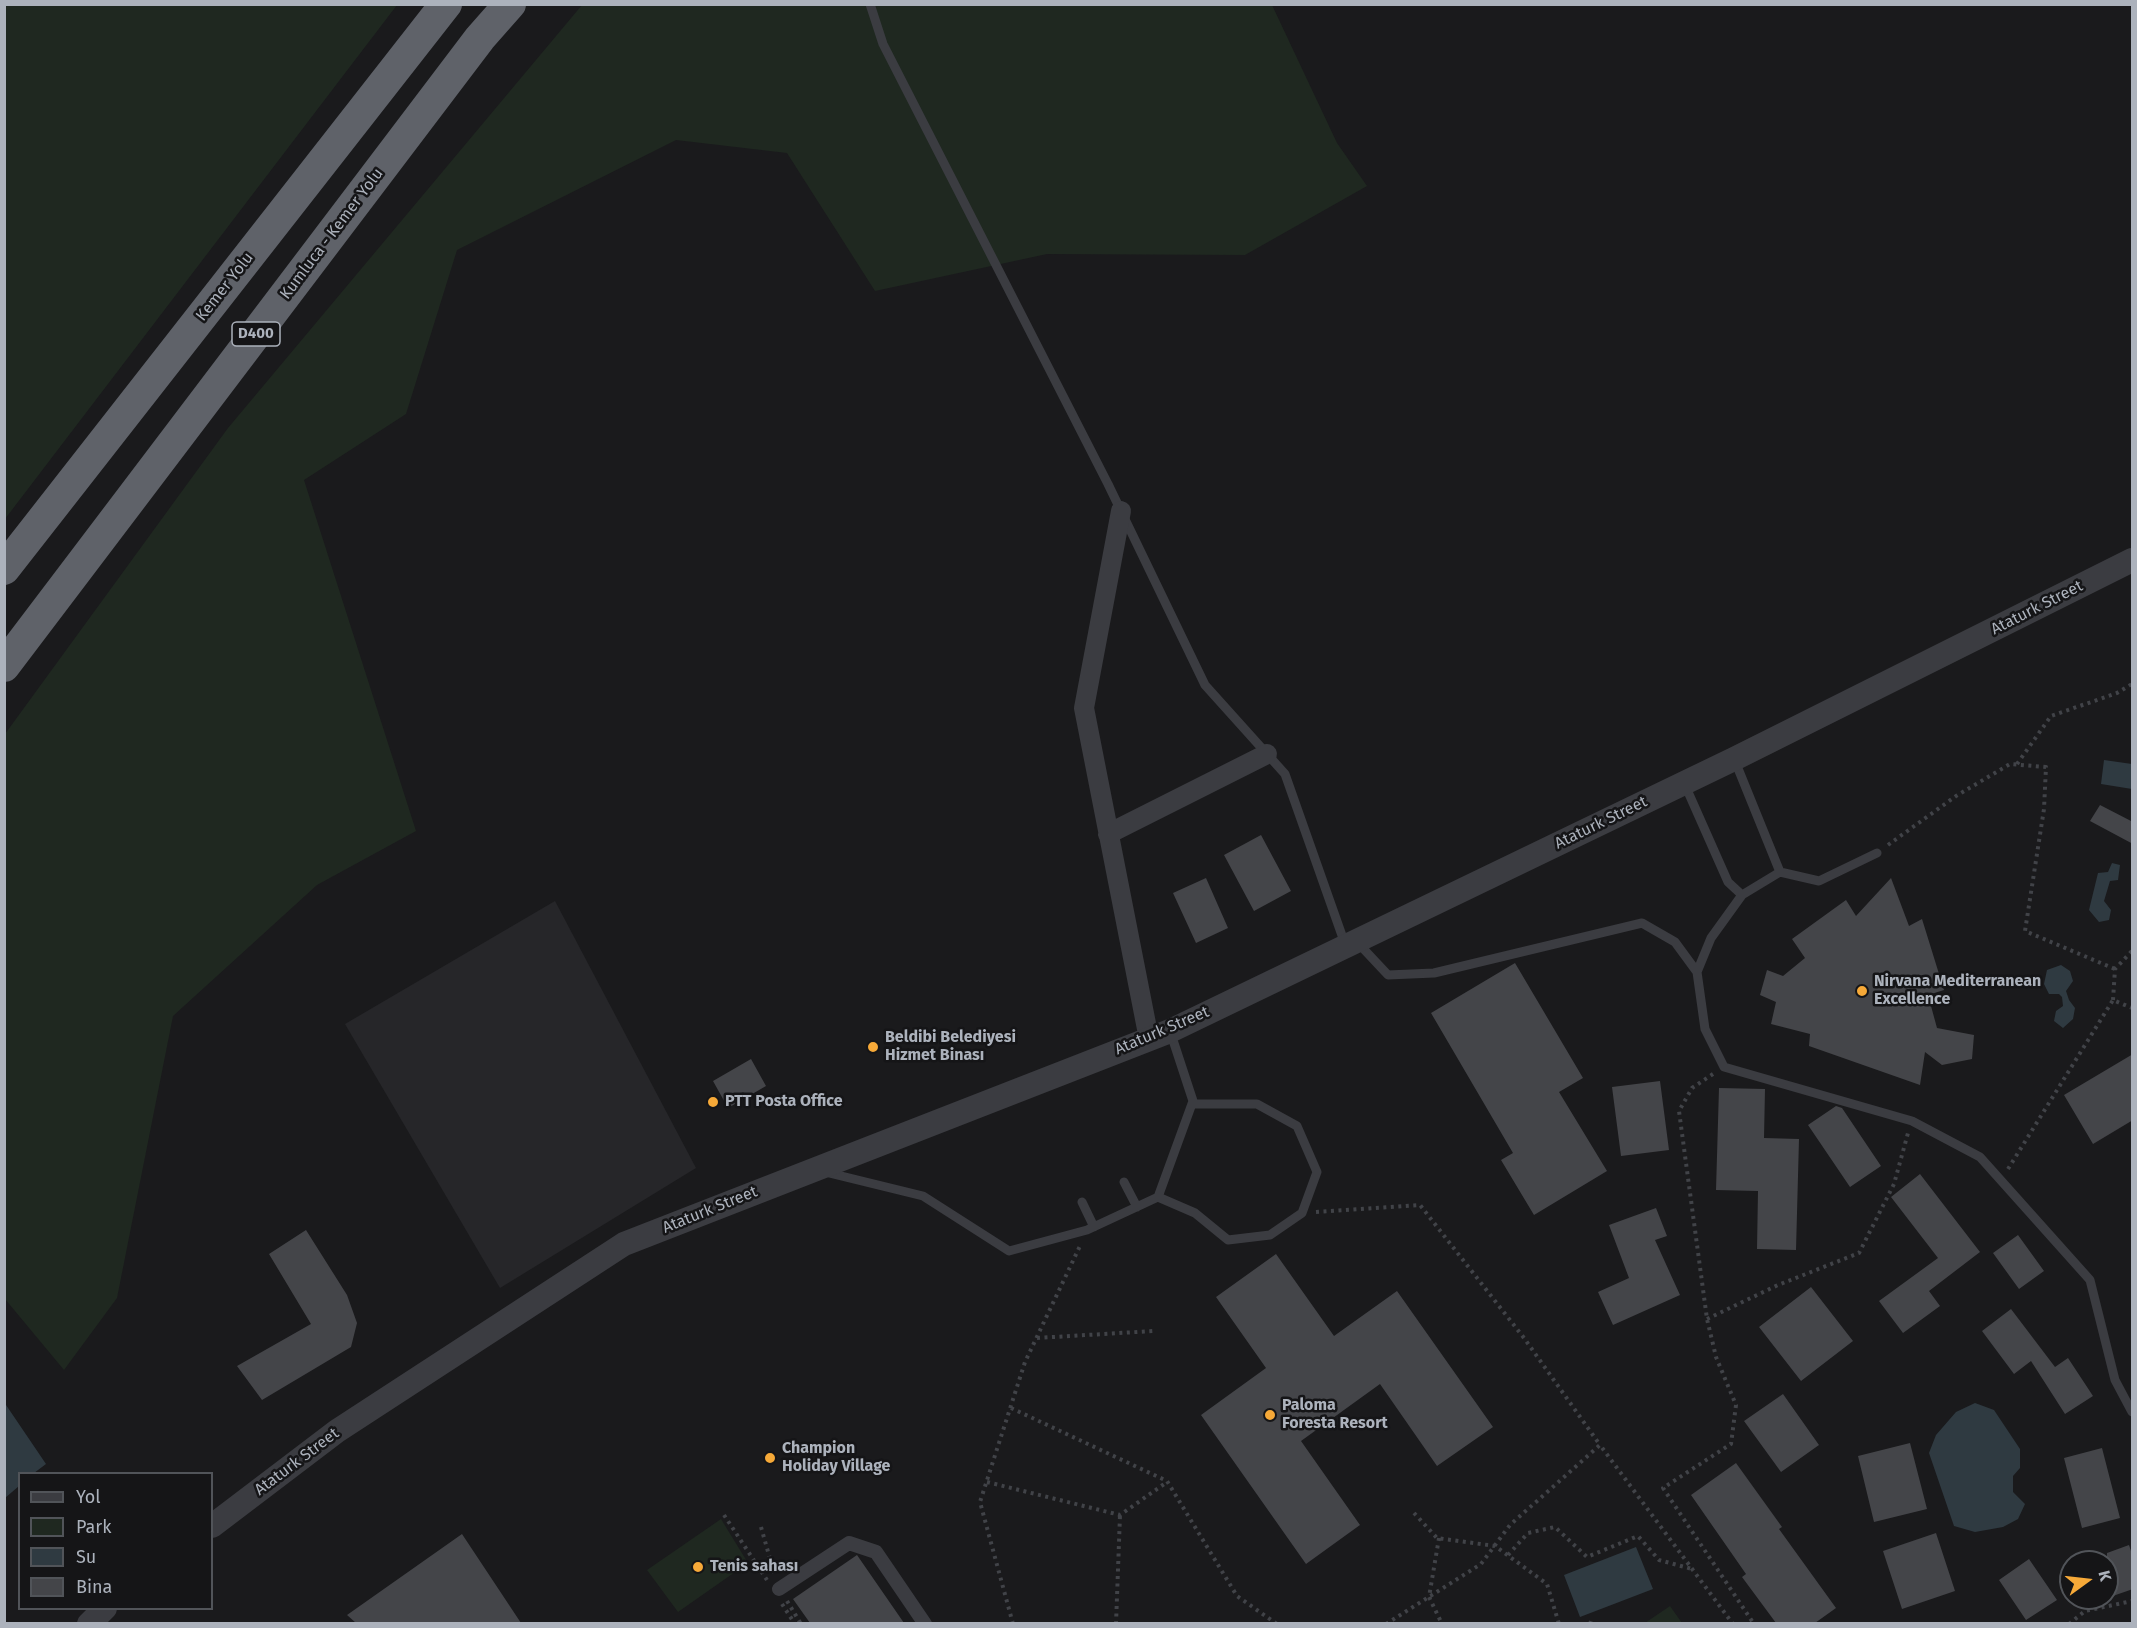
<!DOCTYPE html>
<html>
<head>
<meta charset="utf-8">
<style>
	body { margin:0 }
	#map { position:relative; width:2137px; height:1628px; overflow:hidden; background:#1a1a1c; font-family:"Fira Sans",sans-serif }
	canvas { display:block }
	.frame { position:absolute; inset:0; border:6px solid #acb2bc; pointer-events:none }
	.legend { position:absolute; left:18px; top:1472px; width:195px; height:138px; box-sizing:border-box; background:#151517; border:2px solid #515459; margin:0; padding:8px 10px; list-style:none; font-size:18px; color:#acb2bc }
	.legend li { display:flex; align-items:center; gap:12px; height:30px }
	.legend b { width:30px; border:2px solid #515459 }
	.north { position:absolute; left:2059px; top:1550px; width:60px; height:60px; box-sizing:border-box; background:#151517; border:2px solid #515459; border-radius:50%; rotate:75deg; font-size:16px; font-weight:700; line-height:24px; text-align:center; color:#acb2bc }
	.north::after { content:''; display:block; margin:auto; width:21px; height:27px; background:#f6a938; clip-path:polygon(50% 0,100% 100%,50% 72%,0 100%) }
</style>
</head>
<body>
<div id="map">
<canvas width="2137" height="1628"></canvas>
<div class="frame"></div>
<ul class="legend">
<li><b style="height:8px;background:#3b3c41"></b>Yol</li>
<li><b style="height:16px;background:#1f2820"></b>Park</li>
<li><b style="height:16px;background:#2f3a41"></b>Su</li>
<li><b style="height:16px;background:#444549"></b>Bina</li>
</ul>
<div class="north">K</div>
</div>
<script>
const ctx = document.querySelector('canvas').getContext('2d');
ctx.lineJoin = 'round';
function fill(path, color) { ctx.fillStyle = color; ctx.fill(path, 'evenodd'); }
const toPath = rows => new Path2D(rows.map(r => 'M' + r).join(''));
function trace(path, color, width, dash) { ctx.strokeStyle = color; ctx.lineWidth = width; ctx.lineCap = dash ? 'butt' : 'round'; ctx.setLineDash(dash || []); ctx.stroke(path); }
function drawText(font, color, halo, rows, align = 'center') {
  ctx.font = font + ' "Fira Sans",sans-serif'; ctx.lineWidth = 5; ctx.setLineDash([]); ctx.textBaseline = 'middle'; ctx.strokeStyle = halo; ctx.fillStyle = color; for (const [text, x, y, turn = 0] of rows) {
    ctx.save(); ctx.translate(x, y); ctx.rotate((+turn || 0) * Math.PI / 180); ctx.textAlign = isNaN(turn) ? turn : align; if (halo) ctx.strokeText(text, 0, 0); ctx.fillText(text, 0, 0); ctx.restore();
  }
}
fill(toPath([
	[555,901,696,1168,500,1288,345,1024]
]), '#262629');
fill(toPath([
	[5,4,397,5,5,519,4,5],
	[582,5,1272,5,1337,143,1367,186,1245,255,1047,254,875,291,787,153,676,140,457,250,406,414,304,480,416,831,317,885,173,1016,117,1298,64,1370,5,1299,5,734,228,428],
	[721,1519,748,1563,678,1612,647,1570],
	[1670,1606,1682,1623,1645,1623]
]), '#1f2820');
fill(toPath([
	[2104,760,2132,764,2132,789,2101,784],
	[2112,863,2120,865,2118,880,2110,881,2104,901,2111,910,2109,920,2099,922,2089,910,2098,873,2108,872],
	[2061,965,2070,971,2073,981,2066,991,2069,1000,2075,1008,2073,1019,2063,1028,2054,1021,2056,1011,2063,1006,2062,997,2059,994,2049,994,2044,984,2047,970],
	[4,1402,46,1464,34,1473,20,1474,19,1486,5,1498],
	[1975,1403,1994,1410,2020,1449,2020,1468,2013,1476,2013,1492,2025,1504,2018,1519,2003,1527,1975,1532,1954,1526,1929,1453,1936,1435,1956,1412],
	[1636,1547,1653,1589,1580,1617,1564,1575]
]), '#2f3a41');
fill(toPath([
	[2100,805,2133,822,2133,844,2090,821],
	[1261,835,1291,891,1254,911,1224,855],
	[1206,878,1228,928,1196,943,1173,893],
	[1891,878,1909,926,1922,919,1944,990,1928,995,1937,1028,1974,1035,1972,1059,1942,1065,1925,1052,1920,1085,1809,1046,1810,1034,1771,1024,1776,1002,1760,995,1767,970,1783,976,1805,958,1792,939,1846,900,1856,916],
	[1515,963,1583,1078,1559,1092,1607,1171,1534,1215,1501,1160,1513,1153,1431,1013],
	[2133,1054,2133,1120,2093,1144,2064,1095],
	[751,1059,766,1086,728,1108,713,1081],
	[1660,1081,1669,1150,1621,1156,1612,1087],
	[1719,1088,1765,1089,1764,1138,1799,1139,1796,1250,1757,1249,1758,1191,1716,1190],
	[1836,1106,1842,1108,1881,1166,1850,1187,1808,1125],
	[1920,1174,1980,1252,1929,1291,1940,1306,1903,1333,1879,1301,1938,1258,1891,1197],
	[1656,1208,1667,1236,1655,1240,1680,1295,1613,1325,1598,1292,1629,1278,1609,1225],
	[306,1230,347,1295,357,1323,351,1347,262,1400,237,1366,311,1324,269,1254],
	[2018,1235,2044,1271,2019,1289,1993,1253],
	[1276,1254,1334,1336,1397,1291,1493,1427,1437,1466,1380,1384,1301,1441,1360,1525,1306,1564,1201,1415,1266,1368,1216,1297],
	[1811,1287,1853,1341,1801,1381,1759,1327],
	[2011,1309,2055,1367,2068,1358,2093,1396,2065,1414,2031,1361,2014,1374,1982,1331],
	[1783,1394,1819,1445,1781,1472,1744,1421],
	[1910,1443,1927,1509,1874,1522,1858,1456],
	[2102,1448,2120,1518,2082,1528,2064,1458],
	[1736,1463,1782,1527,1779,1529,1836,1608,1815,1623,1776,1623,1742,1577,1746,1574,1691,1495],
	[1936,1533,1955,1591,1902,1609,1883,1551],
	[462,1534,521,1623,356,1623,347,1615],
	[2129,1545,2133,1557,2133,1589,2107,1598,2107,1553],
	[857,1555,904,1623,810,1623,793,1599],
	[2029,1559,2057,1600,2026,1620,1999,1580]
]), '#444549');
trace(toPath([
	[2017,764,2051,716,2117,693,2132,684],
	[1888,845,1956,796,2010,764,2046,767,2044,809,2025,931,2115,969],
	[2113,1000,2115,969,2132,951],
	[1713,1074,1692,1088,1679,1111,1707,1319,1716,1357,1736,1405,1731,1444,1663,1488,1754,1624],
	[2008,1169,2113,1000,2132,1008],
	[1316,1212,1420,1205,1524,1338,1600,1445],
	[1707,1319,1778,1285,1859,1253,1894,1184,1908,1133],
	[1037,1338,1153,1331],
	[1011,1408,1167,1481,1237,1596,1277,1624],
	[987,1482,1120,1515,1167,1482],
	[1414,1513,1437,1538,1495,1546,1547,1584,1559,1624],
	[724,1515,767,1580],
	[761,1527,774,1573],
	[1439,1538,1429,1597,1442,1624],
	[1508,1555,1528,1533,1555,1527,1587,1557,1638,1536,1659,1560,1692,1569],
	[787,1601,801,1624],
	[782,1604,795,1624],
	[1013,1624,980,1502,1025,1362,1080,1246],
	[1116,1624,1120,1515],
	[1386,1624,1481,1564,1510,1525,1600,1445,1733,1624],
	[1590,1624,1591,1621],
	[2069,1624,2085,1611,2132,1601]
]), '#414348', 4, [3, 4.5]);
trace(toPath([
	[870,4,883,44,1108,484,1205,685,1285,774,1345,944],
	[1685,785,1728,882,1742,895,1780,872,1735,761],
	[1780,872,1819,881,1877,853],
	[1742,895,1711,938,1697,972,1705,1029,1724,1067,1912,1121,1980,1157,2090,1280,2115,1380,2132,1412],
	[1358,943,1388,975,1434,973,1642,923,1675,942,1697,972],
	[825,1172,923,1196,1009,1251,1087,1230,1158,1197,1193,1101,1170,1031],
	[1124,1182,1137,1207],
	[1158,1197,1195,1213,1228,1240,1270,1235,1302,1213,1317,1172,1297,1126,1257,1104,1192,1104],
	[1082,1202,1094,1227]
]), '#3b3c41', 9);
trace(toPath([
	[779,1589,849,1543,876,1552,925,1624]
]), '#3b3c41', 14);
trace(toPath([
	[1121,511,1084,708,1149,1039],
	[1108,834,1267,754]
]), '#3b3c41', 20);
trace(toPath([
	[212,1526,337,1431,624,1244,1170,1031,1734,759,2132,560],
	[89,1624,105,1608]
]), '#3b3c41', 24);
trace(toPath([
	[4,569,446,4],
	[4,666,480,38,510,4]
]), '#5f6269', 32);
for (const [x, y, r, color] of [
	[1862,991,6,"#f6a938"],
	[873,1047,6,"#f6a938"],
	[713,1102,6,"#f6a938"],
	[1270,1415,6,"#f6a938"],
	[770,1458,6,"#f6a938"],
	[698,1567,6,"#f6a938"]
]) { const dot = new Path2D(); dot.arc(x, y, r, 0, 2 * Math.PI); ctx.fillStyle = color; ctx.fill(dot); trace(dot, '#151517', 2); }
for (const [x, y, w] of [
	[256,334,48]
]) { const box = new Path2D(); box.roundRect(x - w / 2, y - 12, w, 24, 4.5); ctx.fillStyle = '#151517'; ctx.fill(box); trace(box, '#acb2bc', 1.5); }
drawText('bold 15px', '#acb2bc', null, [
	["D400",256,334]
]);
drawText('16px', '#acb2bc', '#151517', [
	["Kumluca - Kemer Yolu",332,234,-53],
	["Kemer Yolu",225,287,-52],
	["Ataturk Street",2037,608,-27],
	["Ataturk Street",1601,823,-26],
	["Ataturk Street",1162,1031,-23],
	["Ataturk Street",710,1210,-22],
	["Ataturk Street",297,1462,-37]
]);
drawText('bold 16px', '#acb2bc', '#151517', [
	["Nirvana Mediterranean",1874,982],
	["Excellence",1874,1000],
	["Beldibi Belediyesi",885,1038],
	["Hizmet Binası",885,1056],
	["PTT Posta Office",725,1102],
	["Paloma",1282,1406],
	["Foresta Resort",1282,1424],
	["Champion",782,1449],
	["Holiday Village",782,1467],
	["Tenis sahası",710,1567]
], 'left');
</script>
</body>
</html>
